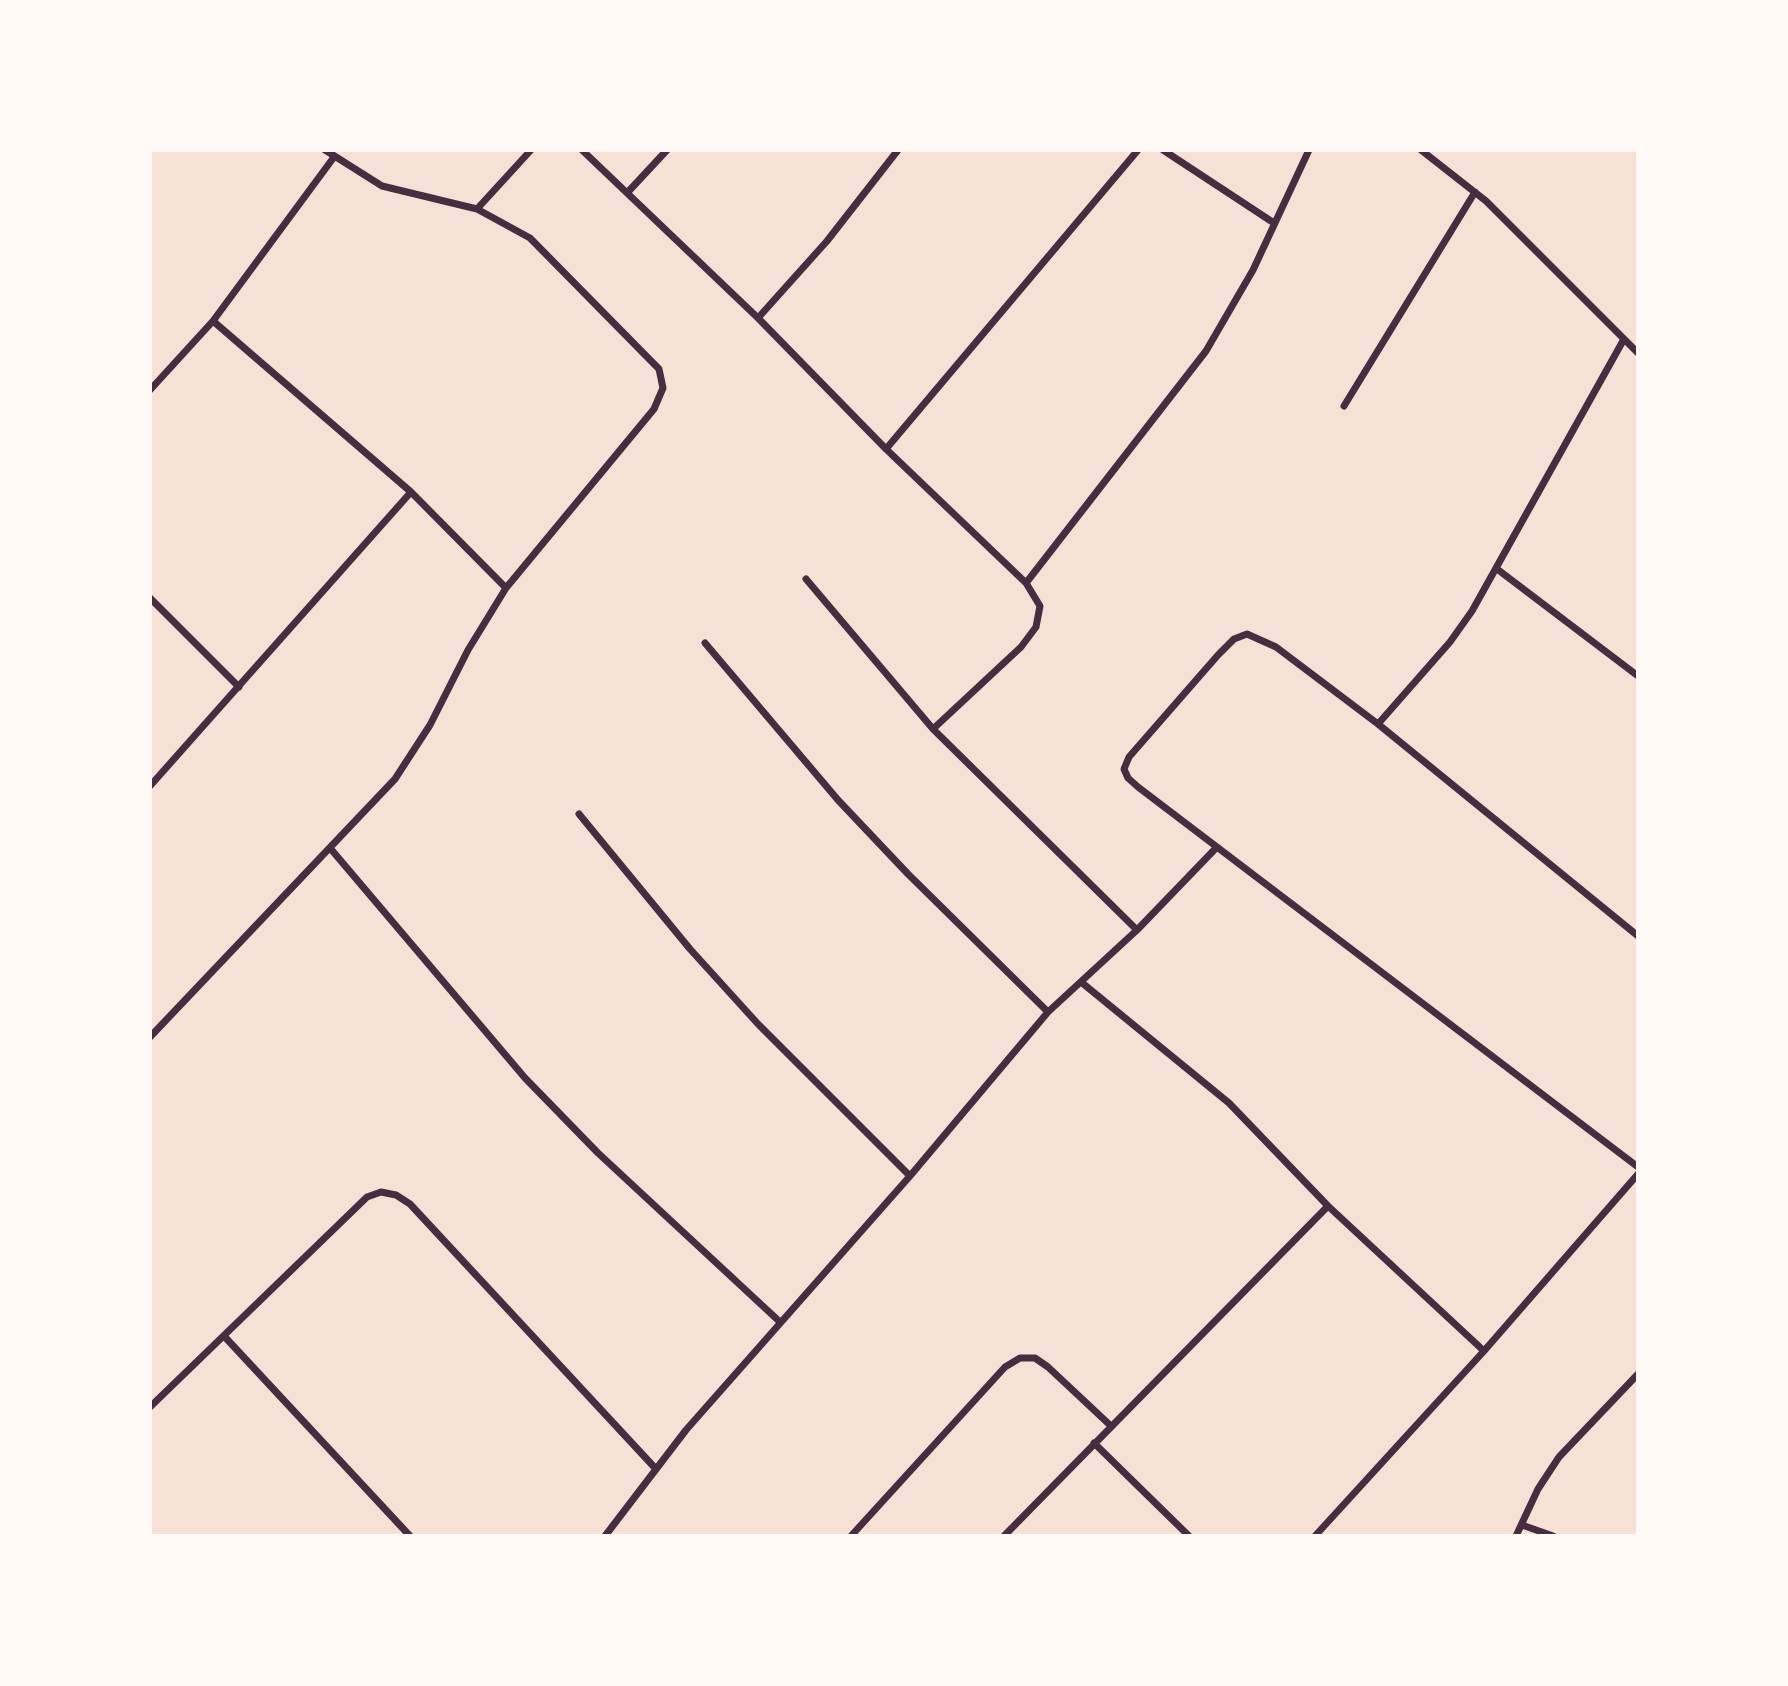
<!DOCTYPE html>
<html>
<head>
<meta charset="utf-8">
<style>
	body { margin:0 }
	#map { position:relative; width:1788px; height:1686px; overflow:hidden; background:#f7e1d7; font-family:Commissioner,sans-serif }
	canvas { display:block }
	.frame { position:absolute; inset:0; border:152px solid #fffaf5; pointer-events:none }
</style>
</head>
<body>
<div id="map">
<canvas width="1788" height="1686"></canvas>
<div class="frame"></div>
</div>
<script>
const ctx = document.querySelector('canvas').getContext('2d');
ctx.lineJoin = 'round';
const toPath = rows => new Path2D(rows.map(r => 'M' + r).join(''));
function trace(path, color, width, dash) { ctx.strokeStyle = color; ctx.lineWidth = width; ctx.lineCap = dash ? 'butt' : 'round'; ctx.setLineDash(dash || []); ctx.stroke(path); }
trace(toPath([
	[582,150,758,318,886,449,1026,583,1040,606,1036,627,1021,647,933,729,1137,930],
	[1163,150,1274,223],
	[1421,150,1486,201,1638,353],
	[627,193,667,150],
	[477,209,531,150],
	[758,318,827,241,898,150],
	[213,321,411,492,506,588],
	[150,390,213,321,334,157],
	[1344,406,1475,192],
	[886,449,1138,150],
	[1497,569,1638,676],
	[806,579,933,729],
	[1026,583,1206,351,1253,270,1309,150],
	[150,598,239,687],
	[705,643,838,800,908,874,1048,1012],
	[1378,724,1450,642,1472,611,1624,339],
	[150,786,411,492],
	[579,814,690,949,758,1024,910,1176],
	[330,848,525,1078,598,1153,780,1322],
	[1638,936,1378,724,1276,647,1247,634,1234,639,1218,655,1129,757,1124,769,1128,778,1138,787,1638,1167],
	[150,1037,395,779,430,725,468,650,506,588,654,409,663,388,659,369,530,238,477,209,382,186,325,150],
	[1328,1206,1484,1351,1638,1174],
	[224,1336,410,1536],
	[150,1407,367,1197,381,1192,396,1195,410,1204,656,1469],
	[1094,1443,1189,1536],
	[1522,1525,1553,1536],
	[605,1536,686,1430,910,1176,1048,1012,1137,930,1217,847],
	[851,1536,1005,1367,1020,1358,1035,1358,1048,1367,1111,1426],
	[1004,1536,1328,1206,1229,1103,1081,982],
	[1315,1536,1484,1351],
	[1516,1536,1538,1489,1559,1457,1638,1374]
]), '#4a2c40', 7);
</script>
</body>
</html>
